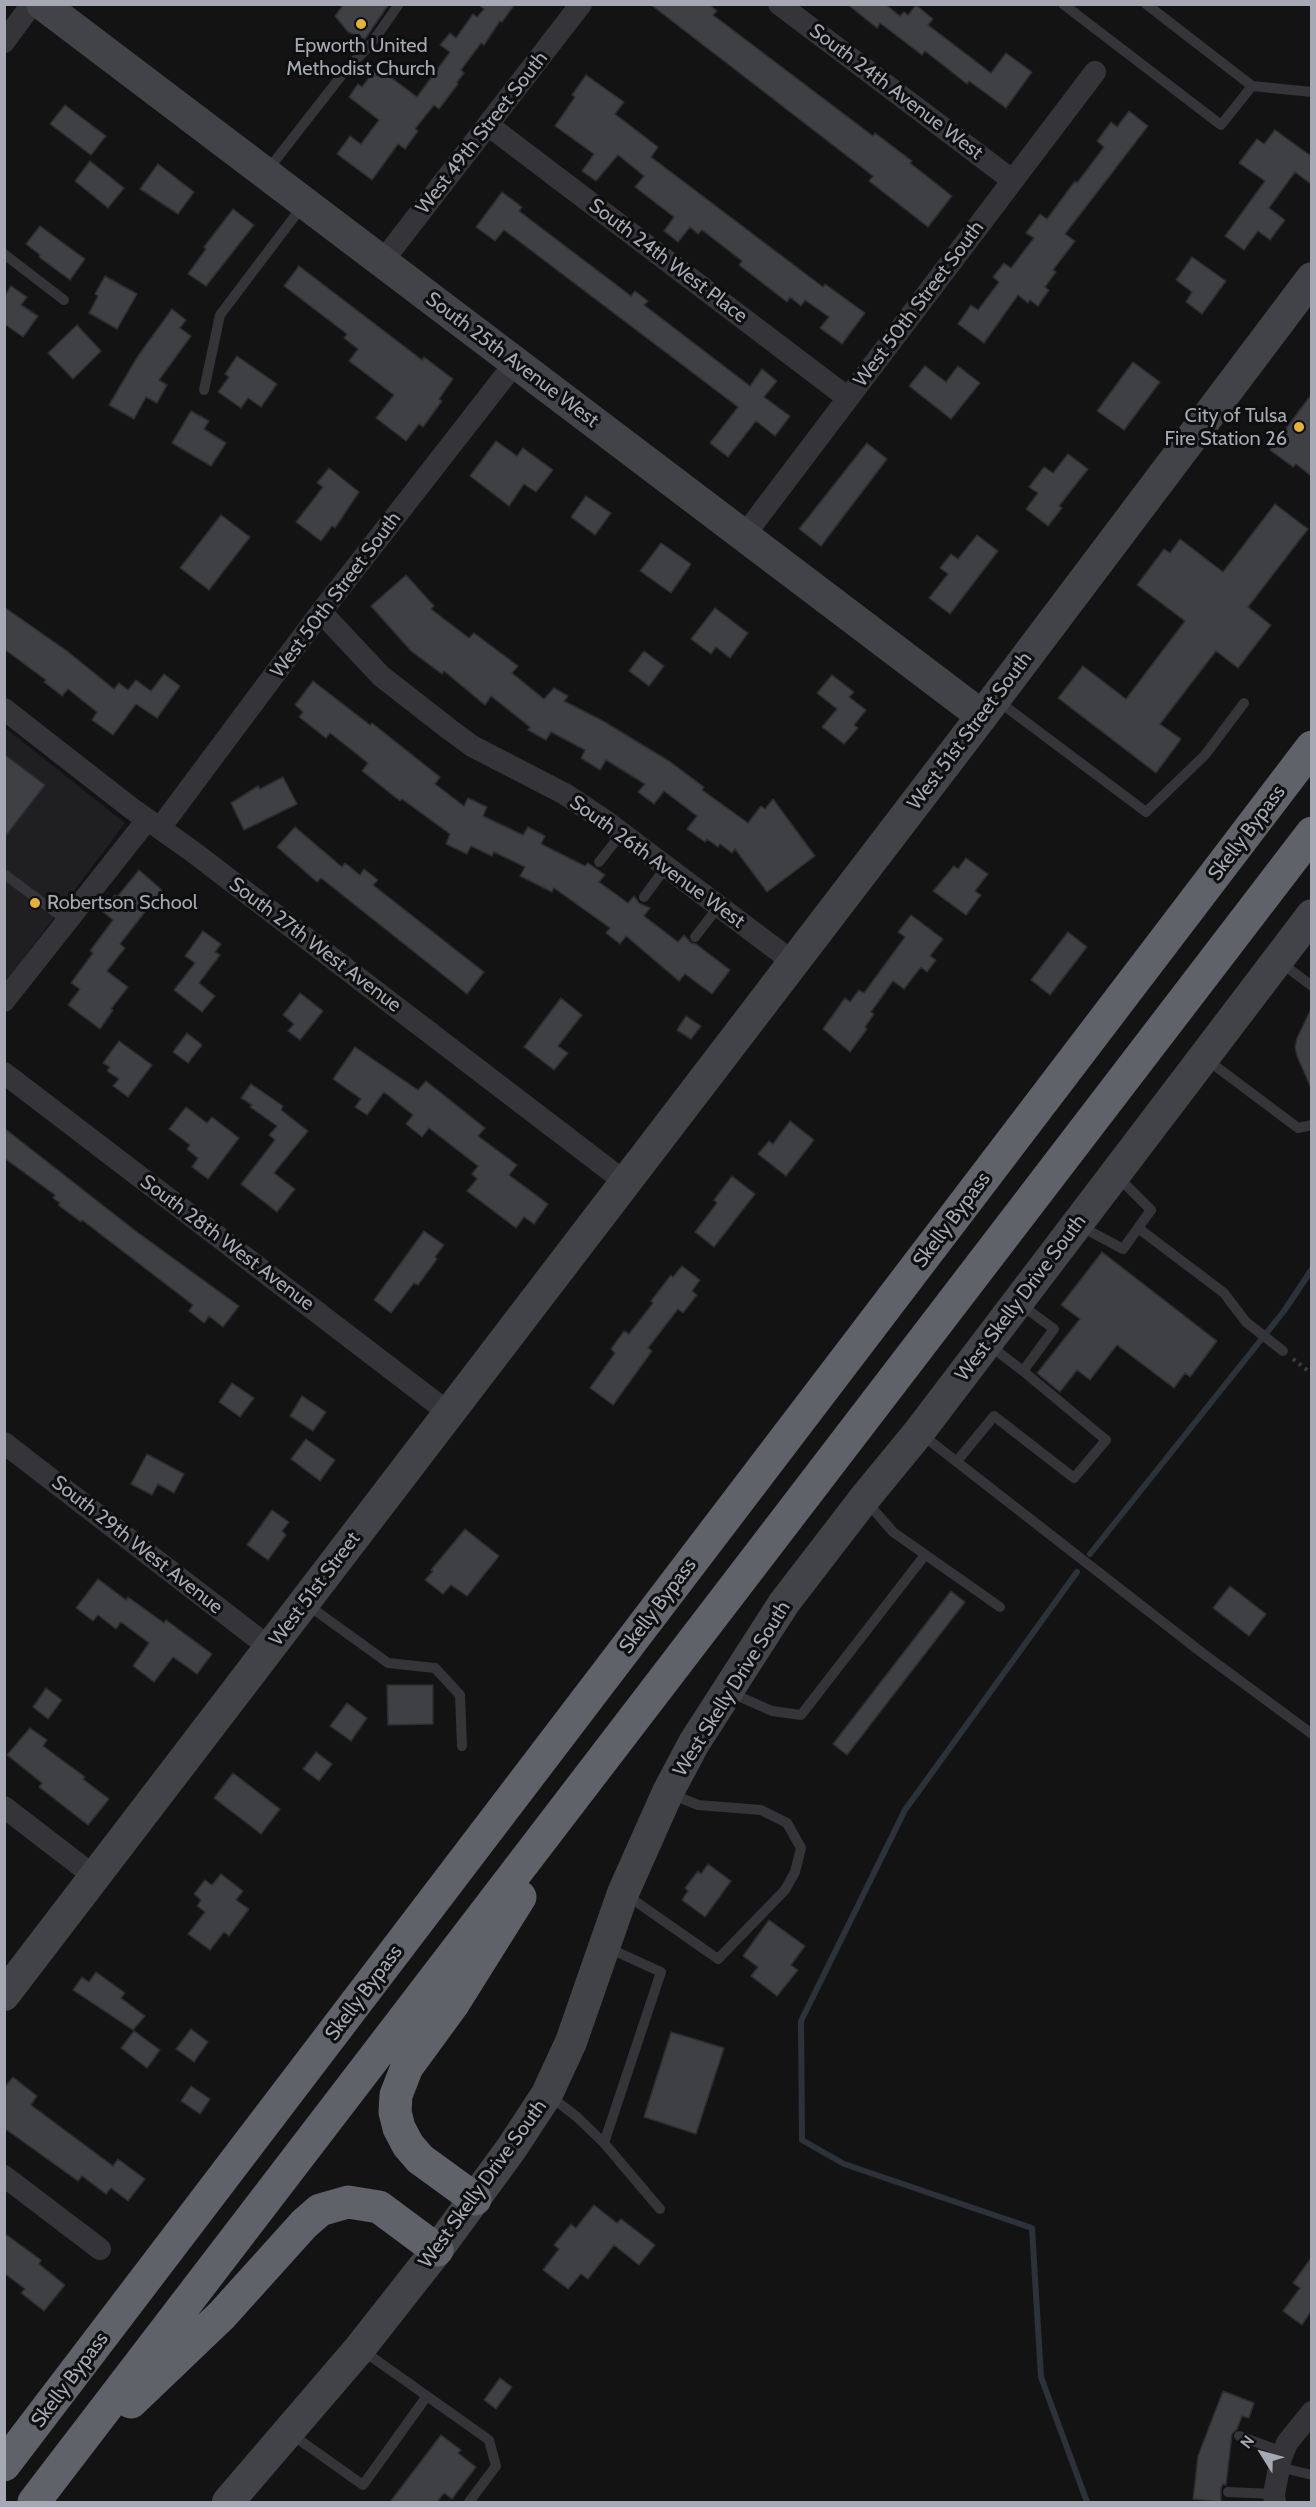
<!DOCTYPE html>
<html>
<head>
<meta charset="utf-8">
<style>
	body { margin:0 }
	#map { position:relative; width:1316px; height:2507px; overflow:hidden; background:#131314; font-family:Cabin,sans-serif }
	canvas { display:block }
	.frame { position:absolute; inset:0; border:6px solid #a5a9b3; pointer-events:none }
	.north { position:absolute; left:1232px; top:2423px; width:60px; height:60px; -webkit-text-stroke:4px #0e0e0f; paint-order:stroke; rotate:307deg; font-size:16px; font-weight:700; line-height:24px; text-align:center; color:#a5a9b3 }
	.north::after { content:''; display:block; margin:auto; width:21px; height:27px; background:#a5a9b3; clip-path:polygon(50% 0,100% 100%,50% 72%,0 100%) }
</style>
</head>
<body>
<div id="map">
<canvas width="1316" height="2507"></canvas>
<div class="frame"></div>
<div class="north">N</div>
</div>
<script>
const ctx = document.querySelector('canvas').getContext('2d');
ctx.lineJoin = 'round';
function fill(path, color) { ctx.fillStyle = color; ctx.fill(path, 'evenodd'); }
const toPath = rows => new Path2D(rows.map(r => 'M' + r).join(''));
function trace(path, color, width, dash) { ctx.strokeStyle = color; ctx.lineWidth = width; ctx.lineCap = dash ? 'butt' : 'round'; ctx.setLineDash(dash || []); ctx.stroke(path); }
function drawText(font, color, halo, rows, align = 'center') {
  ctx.font = font + ' Cabin,sans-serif'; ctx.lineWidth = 6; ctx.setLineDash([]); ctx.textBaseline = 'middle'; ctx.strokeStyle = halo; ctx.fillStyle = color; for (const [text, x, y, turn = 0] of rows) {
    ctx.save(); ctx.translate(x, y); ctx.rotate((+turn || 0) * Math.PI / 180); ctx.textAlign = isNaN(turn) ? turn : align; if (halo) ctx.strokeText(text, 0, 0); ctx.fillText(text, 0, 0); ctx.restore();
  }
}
fill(toPath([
	[4,727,125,823,5,983,4,983]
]), '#1f1f21');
trace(toPath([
	[1090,1554,1284,1311,1312,1269],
	[1077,1572,905,1810,801,2021,802,2140,844,2164,1032,2228,1041,2377,1087,2502]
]), '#2c3239', 6);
const building = toPath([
	[344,4,389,4,365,39,348,32,335,16,344,4],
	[478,4,515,4,502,22,500,21,484,45,481,43,461,70,464,73,457,82,458,84,439,109,434,105,415,129,418,131,405,149,398,144,372,180,337,154,350,136,361,144,379,120,349,97,358,84,362,87,377,67,417,97,450,52,440,45,450,33,456,38,473,14,477,17,484,9,478,4],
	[650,4,709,4,717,11,713,15,873,136,875,133,912,161,910,163,952,196,928,227,869,181,873,176,650,4],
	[847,4,885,4,900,16,904,12,908,15,916,5,933,19,928,25,991,73,1006,53,1032,72,1006,108,969,81,967,84,925,51,922,55,880,23,877,28,847,4],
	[586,75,624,102,615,114,658,147,651,157,823,287,825,284,865,313,842,344,820,328,829,317,805,300,801,306,790,297,787,302,739,265,742,261,702,230,698,234,690,227,678,242,664,231,674,217,635,187,644,176,618,155,596,181,582,171,594,154,555,126,575,97,572,95,586,75],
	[65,105,106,136,91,155,50,124,65,105],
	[1129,111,1148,126,1065,234,1075,241,1053,270,1056,272,1045,287,1049,290,1038,306,1030,300,1028,303,1018,295,984,343,958,324,971,305,978,310,999,282,993,277,1004,263,1011,268,1034,238,1026,233,1040,214,1047,219,1075,181,1077,183,1104,147,1097,141,1111,122,1117,127,1129,111],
	[1275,130,1311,156,1311,184,1295,172,1269,208,1285,220,1270,240,1258,231,1244,250,1225,236,1265,181,1239,163,1257,139,1264,144,1275,130],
	[90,161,124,188,108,208,75,181,90,161],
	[158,164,194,192,178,214,140,189,158,164],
	[502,192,522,207,519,211,631,296,635,291,648,301,644,305,750,386,762,369,777,381,764,397,790,416,775,436,756,421,728,457,710,443,738,407,504,230,495,241,476,227,502,192],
	[233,209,254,225,206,286,188,274,206,249,204,247,233,209],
	[40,226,85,259,70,280,39,257,40,255,26,244,40,226],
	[1192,257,1226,281,1202,314,1186,302,1192,292,1176,280,1192,257],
	[299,266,422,360,424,357,453,379,439,399,442,401,423,427,419,424,406,441,376,418,394,395,349,361,358,349,344,338,347,334,284,286,299,266],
	[105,276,137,294,117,329,89,313,98,296,95,294,105,276],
	[11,286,27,297,21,305,38,316,23,337,6,325,4,327,4,293,6,294,11,286],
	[172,309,186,320,180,328,191,336,159,380,167,385,157,403,146,397,134,419,109,405,138,356,172,309],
	[77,325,101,351,73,379,48,353,77,325],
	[237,356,277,384,261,407,248,398,241,408,218,392,229,377,225,374,237,356],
	[1133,362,1160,382,1124,430,1097,411,1133,362],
	[925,366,946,382,958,366,980,383,951,419,909,386,925,366],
	[1311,395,1311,476,1296,464,1293,467,1270,450,1311,395],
	[191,411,209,421,204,429,226,443,211,466,172,443,191,411],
	[496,441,517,456,523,448,553,470,536,492,524,484,509,506,470,476,496,441],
	[867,443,887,459,821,546,799,529,867,443],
	[1068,454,1088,469,1059,506,1062,508,1048,526,1026,509,1038,493,1029,487,1044,467,1053,473,1068,454],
	[329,468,359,492,335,528,332,526,321,541,296,522,323,487,317,483,329,468],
	[586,496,611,513,595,535,571,517,586,496],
	[1275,504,1308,529,1248,607,1271,625,1238,668,1216,651,1160,724,1181,739,1156,773,1058,698,1083,666,1126,699,1185,621,1137,585,1164,549,1170,553,1180,539,1223,572,1275,504],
	[221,515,250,537,209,590,180,568,221,515],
	[977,535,998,551,950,614,929,598,948,574,940,568,951,554,958,559,977,535],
	[661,543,691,564,671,593,640,571,661,543],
	[406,575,434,606,431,609,469,638,474,633,518,666,512,673,544,699,554,688,568,696,564,701,603,721,669,761,704,787,702,790,748,823,761,806,765,809,773,799,815,856,767,892,735,849,732,853,720,844,718,847,707,839,705,842,687,829,697,816,664,791,654,804,638,792,645,784,606,760,600,770,581,758,585,750,551,732,546,740,528,730,530,727,491,696,485,705,444,671,442,674,411,651,371,606,406,575],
	[4,607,67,651,114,689,119,683,128,690,136,680,151,691,164,674,180,686,157,718,136,704,113,735,92,720,97,712,68,689,62,696,44,682,46,680,4,649,4,607],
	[715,608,748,633,730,658,716,647,711,654,691,639,715,608],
	[644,651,664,666,649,686,629,671,644,651],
	[832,675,854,692,849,697,866,710,854,725,858,728,844,744,822,727,837,709,817,693,832,675],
	[313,681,370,725,372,723,440,777,435,784,464,806,468,798,487,807,483,816,523,835,528,827,545,836,541,844,585,866,588,863,605,875,599,882,628,903,634,896,639,903,650,908,644,916,678,942,684,935,691,943,696,944,730,970,712,994,685,974,679,981,626,936,620,944,606,933,610,928,554,888,552,892,520,876,525,867,494,852,492,856,471,846,467,854,446,844,450,834,402,799,400,801,362,771,368,763,330,733,326,738,299,717,303,712,295,705,313,681],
	[4,754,45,785,4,838,4,754],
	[283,777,297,804,244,830,231,803,258,786,260,789,283,777],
	[295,827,342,867,345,863,360,875,364,869,378,880,373,885,484,972,467,994,321,878,317,882,277,847,295,827],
	[966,858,988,874,975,891,981,895,966,915,933,891,954,866,958,869,966,858],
	[139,870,162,890,120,944,125,948,107,971,128,987,111,1009,113,1010,100,1029,68,1005,80,989,71,983,93,953,90,951,113,920,102,911,115,895,117,897,139,870],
	[911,915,943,939,930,956,936,960,927,972,921,967,904,989,893,981,871,1012,874,1014,865,1027,867,1029,850,1052,823,1029,845,998,850,1002,859,990,864,993,905,937,898,932,911,915],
	[203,931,221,944,215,952,220,955,199,983,215,996,202,1012,174,990,195,963,185,956,203,931],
	[1068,932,1087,947,1050,995,1031,980,1068,932],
	[300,993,323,1011,300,1040,288,1031,294,1024,283,1015,300,993],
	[561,998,582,1015,558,1046,568,1053,554,1070,524,1047,561,998],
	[1311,1009,1311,1088,1297,1056,1295,1047,1297,1038,1311,1009],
	[686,1016,701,1026,691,1039,677,1030,686,1016],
	[187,1033,202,1045,188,1063,173,1052,187,1033],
	[119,1041,152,1065,128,1097,113,1086,119,1079,107,1071,110,1067,103,1063,119,1041],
	[355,1047,418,1090,426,1081,485,1128,478,1136,517,1165,509,1175,548,1204,534,1224,524,1217,516,1228,467,1191,477,1179,472,1174,478,1166,429,1128,422,1137,406,1124,413,1115,384,1092,367,1115,355,1107,361,1099,333,1079,355,1047],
	[251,1084,283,1106,281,1110,308,1131,274,1173,295,1189,277,1212,241,1184,275,1140,269,1135,277,1126,250,1107,252,1105,241,1098,251,1084],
	[186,1107,207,1123,212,1117,239,1138,208,1179,192,1167,198,1158,187,1149,190,1145,169,1129,186,1107],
	[790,1121,814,1140,786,1176,758,1154,769,1141,773,1144,790,1121],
	[4,1128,137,1232,239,1306,223,1327,209,1316,204,1323,189,1311,193,1305,82,1220,81,1222,58,1205,60,1203,53,1198,55,1195,4,1158,4,1128],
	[732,1176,755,1194,714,1247,695,1232,717,1203,714,1200,732,1176],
	[424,1231,444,1245,435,1257,437,1259,418,1285,414,1283,391,1313,374,1300,424,1231],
	[1102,1252,1217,1341,1190,1377,1185,1373,1174,1388,1117,1345,1090,1380,1077,1370,1060,1392,1037,1373,1080,1319,1061,1305,1102,1252],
	[682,1266,700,1280,692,1291,697,1295,683,1313,678,1309,648,1348,652,1351,613,1405,590,1388,615,1353,611,1349,624,1331,629,1334,653,1303,651,1301,671,1275,673,1277,682,1266],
	[232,1383,254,1398,240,1417,219,1402,232,1383],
	[302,1396,326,1412,313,1431,290,1416,302,1396],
	[306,1439,335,1460,320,1481,291,1459,306,1439],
	[147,1454,184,1474,174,1493,158,1484,152,1495,131,1484,147,1454],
	[272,1510,289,1522,282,1531,286,1535,268,1560,247,1545,272,1510],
	[465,1529,499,1556,467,1596,451,1585,443,1594,425,1580,433,1571,431,1570,465,1529],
	[98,1579,126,1600,128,1597,164,1623,166,1620,212,1654,197,1674,173,1657,154,1682,133,1666,149,1643,121,1622,116,1629,98,1615,93,1621,76,1608,98,1579],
	[1230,1586,1266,1614,1249,1636,1213,1608,1230,1586],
	[951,1591,965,1602,847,1755,833,1744,951,1591],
	[387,1685,433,1685,433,1724,388,1725,387,1685],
	[46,1688,62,1700,48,1719,33,1707,46,1688],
	[347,1703,367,1718,351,1741,330,1726,347,1703],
	[30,1728,47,1740,43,1746,85,1777,83,1779,109,1799,88,1825,39,1787,42,1783,7,1755,30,1728],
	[316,1752,332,1764,319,1781,303,1769,316,1752],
	[233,1773,280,1809,261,1834,214,1798,233,1773],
	[708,1864,731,1881,705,1917,682,1900,688,1891,685,1888,698,1871,701,1874,708,1864],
	[221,1874,243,1891,236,1900,249,1909,229,1936,224,1932,210,1950,188,1934,205,1912,197,1906,201,1900,194,1894,205,1880,212,1885,221,1874],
	[769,1920,805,1946,791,1965,798,1970,777,1996,751,1976,758,1967,743,1956,769,1920],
	[96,1972,125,1993,121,1998,145,2016,133,2030,73,1990,82,1977,89,1982,96,1972],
	[191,2029,208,2042,194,2062,176,2049,191,2029],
	[134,2031,160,2050,147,2068,121,2048,134,2031],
	[671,2032,724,2048,696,2134,644,2117,671,2032],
	[13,2077,37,2096,31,2105,113,2166,118,2159,145,2179,128,2201,111,2188,106,2194,82,2176,78,2181,4,2128,4,2088,13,2077],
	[191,2086,210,2099,200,2114,181,2101,191,2086],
	[594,2205,617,2223,621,2219,655,2245,639,2265,614,2245,588,2279,581,2274,568,2289,543,2270,559,2249,554,2245,571,2224,576,2228,594,2205],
	[4,2233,41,2260,39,2264,65,2285,44,2311,21,2293,25,2289,4,2273,4,2233],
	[1311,2258,1311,2311,1302,2325,1283,2311,1300,2288,1293,2283,1311,2258],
	[500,2378,512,2387,496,2409,484,2400,500,2378],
	[1223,2391,1254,2403,1249,2418,1242,2416,1237,2429,1232,2434,1226,2485,1223,2484,1221,2488,1221,2502,1193,2499,1198,2456,1223,2391],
	[441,2435,461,2450,458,2453,476,2467,452,2499,444,2493,437,2502,390,2502,441,2435]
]);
fill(building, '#3f4044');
trace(building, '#2d2d30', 1.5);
trace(toPath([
	[1293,1359,1312,1374]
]), '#3a3b40', 4, [3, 4.5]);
trace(toPath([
	[1063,4,1221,125,1252,86,1312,92],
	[1146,4,1252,86],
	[267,171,345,71,371,44,399,4],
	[4,254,64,300],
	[204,390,220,315,304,204],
	[998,701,1146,812,1205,755,1244,703],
	[599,862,622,833],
	[4,874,66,920],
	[644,897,666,867],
	[695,937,719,906],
	[1280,962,1312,986],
	[1206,1059,1298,1128,1312,1125],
	[1080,1226,1123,1249,1151,1210,1116,1175],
	[1138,1228,1224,1293,1246,1322,1283,1351],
	[989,1345,1023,1371,1054,1329,1020,1304],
	[921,1434,1201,1652,1312,1734],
	[957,1461,994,1416,1074,1478,1106,1440,1023,1371],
	[866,1501,893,1532,1000,1607],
	[305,1603,388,1663,435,1668,460,1695,462,1746],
	[729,1692,772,1711,801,1715,925,1555],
	[625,1894,718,1959,785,1890,795,1872,801,1848,787,1823,761,1810,698,1805,671,1794],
	[550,2096,577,2117,604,2143,660,2209],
	[604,2143,661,1972,606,1947],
	[362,2350,489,2440,496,2466,469,2502],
	[291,2434,363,2485,427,2396],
	[1239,2436,1283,2452],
	[1279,2467,1312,2475],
	[1228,2492,1274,2494]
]), '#343439', 10);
trace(toPath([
	[779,4,1012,180],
	[4,42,32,4],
	[488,125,848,398],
	[382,262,581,4],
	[743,537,1095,72],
	[321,612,381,676,449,729,472,746,565,794,607,822,793,962],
	[4,709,131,808,192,851,625,1182],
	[160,828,321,612,515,363],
	[4,1001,147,820],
	[4,1073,449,1413],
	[4,1443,270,1648],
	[4,1807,95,1877],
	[4,2176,100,2249],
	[1275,2502,1274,2494,1281,2458,1287,2443,1312,2412]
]), '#343439', 22);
trace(toPath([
	[42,4,982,716],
	[4,1995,982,716,1312,278],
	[228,2502,360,2348,437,2250,511,2149,547,2094,571,2042,623,1893,668,1792,694,1743,784,1603,864,1499,919,1432,1312,915]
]), '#424348', 32);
trace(toPath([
	[475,2199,420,2159,408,2145,399,2128,395,2112,396,2095,407,2067,453,2004,520,1897],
	[131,2402,222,2315,304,2224,320,2210,348,2202,379,2207,437,2250],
	[4,2465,1312,747],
	[34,2502,1312,833]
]), '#606269', 33);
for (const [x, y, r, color] of [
	[361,24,6,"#e2b23c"],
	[1299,427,6,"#e2b23c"],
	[35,903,6,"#e2b23c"]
]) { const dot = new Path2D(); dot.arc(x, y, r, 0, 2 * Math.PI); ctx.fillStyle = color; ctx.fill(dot); trace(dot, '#0e0e0f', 2); }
drawText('20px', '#a5a9b3', '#0e0e0f', [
	["Epworth United",361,46],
	["Methodist Church",361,69],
	["City of Tulsa",1287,416,"right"],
	["Fire Station 26",1287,439,"right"],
	["Robertson School",47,903,"left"]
]);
drawText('20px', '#a5a9b3', '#0e0e0f', [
	["South 24th Avenue West",896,92,37],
	["West 49th Street South",482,133,-52],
	["South 24th West Place",668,261,37],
	["West 50th Street South",919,304,-53],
	["South 25th Avenue West",512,360,37],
	["West 50th Street South",336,595,-53],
	["West 51st Street South",970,731,-53],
	["Skelly Bypass",1247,833,-53],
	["South 26th Avenue West",657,862,36],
	["South 27th West Avenue",315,945,37],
	["Skelly Bypass",952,1220,-53],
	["South 28th West Avenue",227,1243,37],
	["West Skelly Drive South",1021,1298,-53],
	["South 29th West Avenue",137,1545,38],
	["West 51st Street",315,1589,-53],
	["Skelly Bypass",658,1606,-53],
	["West Skelly Drive South",732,1689,-58],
	["Skelly Bypass",364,1993,-53],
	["West Skelly Drive South",483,2184,-54],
	["Skelly Bypass",70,2380,-53]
]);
</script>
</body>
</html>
